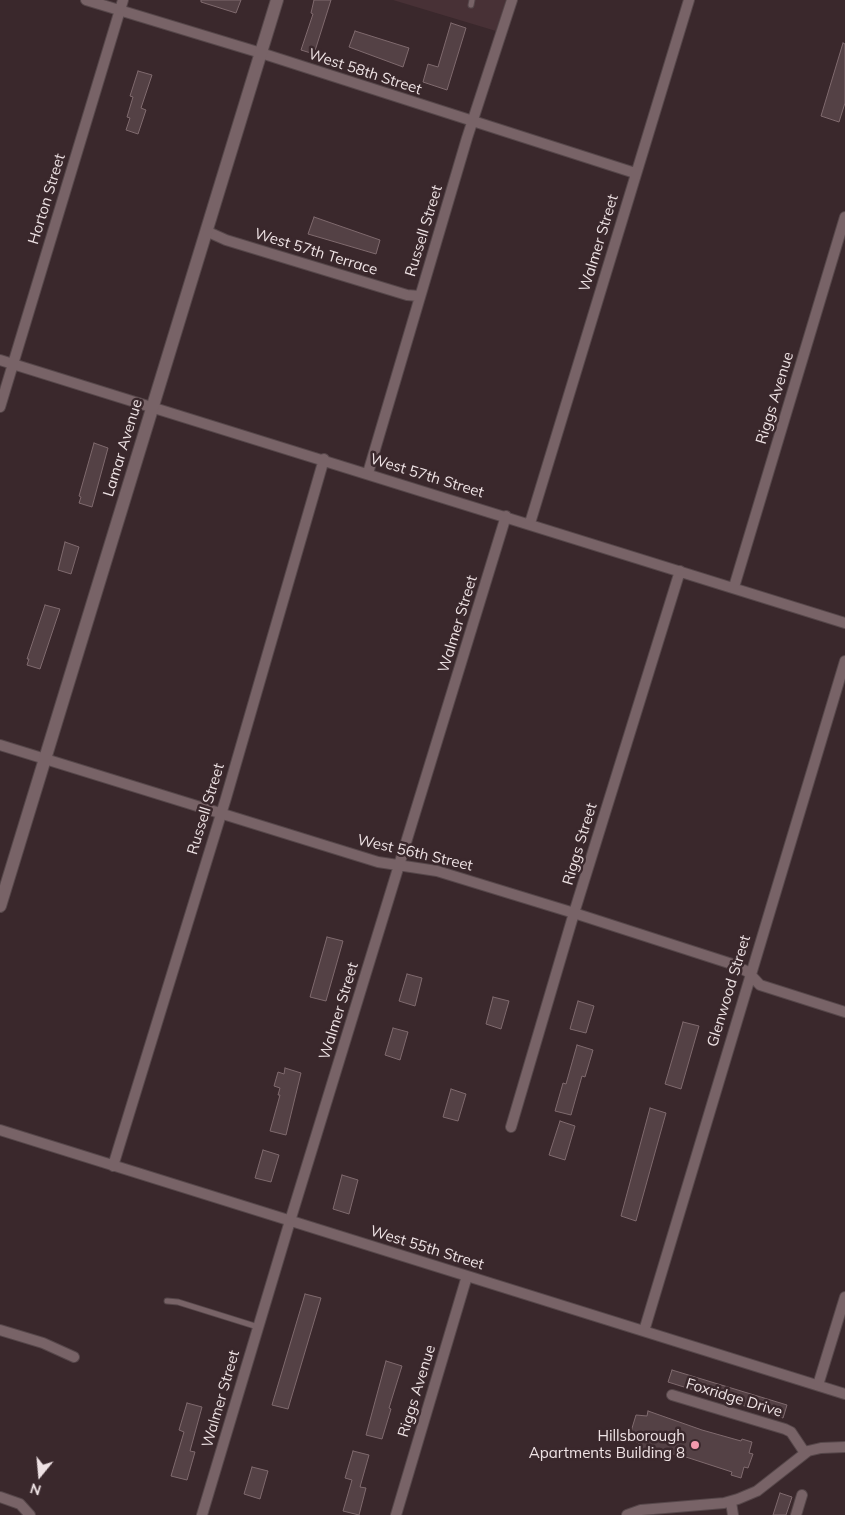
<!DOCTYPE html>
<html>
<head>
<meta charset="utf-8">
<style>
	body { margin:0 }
	#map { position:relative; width:845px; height:1515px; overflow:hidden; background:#3a282c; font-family:Mulish,sans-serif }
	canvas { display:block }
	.north { position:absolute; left:15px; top:1450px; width:50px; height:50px; -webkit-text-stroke:4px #3a282c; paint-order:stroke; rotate:197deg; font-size:14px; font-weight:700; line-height:20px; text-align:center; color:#eee2e4 }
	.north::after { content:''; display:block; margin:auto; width:18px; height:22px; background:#eee2e4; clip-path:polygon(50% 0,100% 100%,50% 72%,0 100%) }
</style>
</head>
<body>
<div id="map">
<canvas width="845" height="1515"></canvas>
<div class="north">N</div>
</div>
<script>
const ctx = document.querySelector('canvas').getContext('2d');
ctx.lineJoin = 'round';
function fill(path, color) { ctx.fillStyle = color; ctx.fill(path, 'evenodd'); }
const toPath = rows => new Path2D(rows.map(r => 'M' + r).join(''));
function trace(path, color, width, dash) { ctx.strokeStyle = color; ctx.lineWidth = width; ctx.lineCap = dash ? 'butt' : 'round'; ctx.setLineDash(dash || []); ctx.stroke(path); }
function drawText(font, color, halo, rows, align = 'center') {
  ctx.font = font + ' Mulish,sans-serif'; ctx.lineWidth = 5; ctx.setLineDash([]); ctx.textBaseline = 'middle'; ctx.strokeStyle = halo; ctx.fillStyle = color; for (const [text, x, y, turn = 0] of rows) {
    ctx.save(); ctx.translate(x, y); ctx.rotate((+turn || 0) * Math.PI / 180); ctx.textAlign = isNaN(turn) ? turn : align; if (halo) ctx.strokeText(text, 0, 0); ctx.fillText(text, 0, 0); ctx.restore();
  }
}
fill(toPath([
	[393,0,506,0,496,31]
]), '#483136');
const building = toPath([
	[201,0,241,0,236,13,201,2,201,0],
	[314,0,331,0,314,54,301,50,313,14,311,13,314,0],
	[451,23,466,28,447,90,423,82,428,64,438,67,451,23],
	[355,31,409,48,403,67,349,47,355,31],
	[843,43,845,44,845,103,839,122,821,116,843,43],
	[138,71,152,75,141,108,146,110,138,134,126,130,130,118,127,117,133,97,130,96,138,71],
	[314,217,380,240,376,254,308,234,314,217],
	[94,443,108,448,92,507,79,503,81,497,79,496,94,443],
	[65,542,79,547,71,574,58,570,65,542],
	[45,605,60,609,40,669,27,665,29,659,27,659,45,605],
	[327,937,343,941,326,1001,310,997,327,937],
	[407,974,422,978,415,1006,399,1001,407,974],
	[493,997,509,1001,501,1029,486,1024,493,997],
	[578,1001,594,1006,586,1033,570,1029,578,1001],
	[683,1022,699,1026,681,1089,665,1084,683,1022],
	[393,1028,408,1032,400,1060,385,1055,393,1028],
	[577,1045,593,1050,585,1077,582,1076,571,1115,555,1111,563,1083,566,1084,577,1045],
	[285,1068,301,1073,286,1135,270,1131,280,1095,278,1095,280,1088,274,1086,278,1072,284,1074,285,1068],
	[451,1089,466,1094,458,1121,443,1117,451,1089],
	[650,1108,666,1113,636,1221,621,1216,650,1108],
	[560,1121,575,1126,565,1160,549,1155,560,1121],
	[263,1150,279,1155,271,1182,255,1178,263,1150],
	[342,1175,358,1180,349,1214,333,1209,342,1175],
	[305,1294,321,1298,288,1409,272,1405,305,1294],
	[386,1361,402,1366,389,1408,391,1409,382,1439,366,1435,386,1361],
	[672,1370,787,1405,783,1418,668,1382,672,1370],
	[187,1403,202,1407,190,1451,195,1452,187,1480,171,1476,184,1432,179,1430,187,1403],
	[648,1411,702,1430,741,1441,742,1439,752,1442,749,1453,753,1454,748,1468,744,1467,741,1478,731,1475,732,1472,686,1457,661,1451,660,1454,638,1447,639,1443,629,1438,636,1415,647,1416,648,1411],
	[353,1451,369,1455,360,1487,366,1488,359,1515,343,1511,352,1480,345,1478,353,1451],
	[252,1467,268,1471,260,1499,244,1494,252,1467],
	[780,1493,792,1497,786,1515,773,1515,780,1493]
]);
fill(building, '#544145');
trace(building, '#7f6a6e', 1);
const service = toPath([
	[471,5,472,0],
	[167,1301,178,1302,258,1327]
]);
const minor = toPath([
	[86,0,261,53,635,173],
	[206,231,226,240,407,295,419,296],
	[0,360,845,623],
	[0,407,123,0],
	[368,473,467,138,512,0],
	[530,523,689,0],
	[734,587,845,217],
	[0,745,378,862,437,871,574,913,732,964,748,972,760,985,845,1012],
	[511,1127,574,913,680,571],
	[0,1130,845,1394],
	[113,1166,226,798,324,459],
	[0,1330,43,1343,74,1357],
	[644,1331,845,661],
	[818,1385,845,1297],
	[672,1395,785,1429,791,1432,805,1453],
	[0,1497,20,1504,30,1515],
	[731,1502,733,1515],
	[202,1515,290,1221,506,516],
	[396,1515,467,1276],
	[627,1515,641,1510,724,1503,738,1499,757,1491,808,1451,821,1448,845,1447],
	[796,1515,802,1495]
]);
const tertiary = toPath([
	[0,906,277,0]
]);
trace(service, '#56474a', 7);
trace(minor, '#56474a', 12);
trace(tertiary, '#56474a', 14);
trace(service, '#786367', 5);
trace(minor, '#786367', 10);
trace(tertiary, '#786367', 12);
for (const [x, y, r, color] of [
	[695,1445,5,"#f29aad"]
]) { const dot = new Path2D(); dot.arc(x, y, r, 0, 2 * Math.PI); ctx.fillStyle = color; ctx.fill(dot); trace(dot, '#3a282c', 2); }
drawText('15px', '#eee2e4', '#3a282c', [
	["West 58th Street",365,72,18],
	["Horton Street",47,199,-73],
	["Russell Street",424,231,-73],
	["Walmer Street",599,243,-73],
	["West 57th Terrace",316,252,17],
	["Riggs Avenue",775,398,-73],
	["Lamar Avenue",123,448,-73],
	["West 57th Street",427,476,17],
	["Walmer Street",458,624,-73],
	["Russell Street",206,809,-73],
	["Riggs Street",580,844,-73],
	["West 56th Street",415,853,13],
	["Glenwood Street",729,991,-73],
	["Walmer Street",339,1011,-73],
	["West 55th Street",427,1248,17],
	["Riggs Avenue",417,1391,-73],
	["Foxridge Drive",734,1398,17],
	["Walmer Street",221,1399,-74]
]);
drawText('15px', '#eee2e4', '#3a282c', [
	["Hillsborough",685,1436],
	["Apartments Building 8",685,1453]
], 'right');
</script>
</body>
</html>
